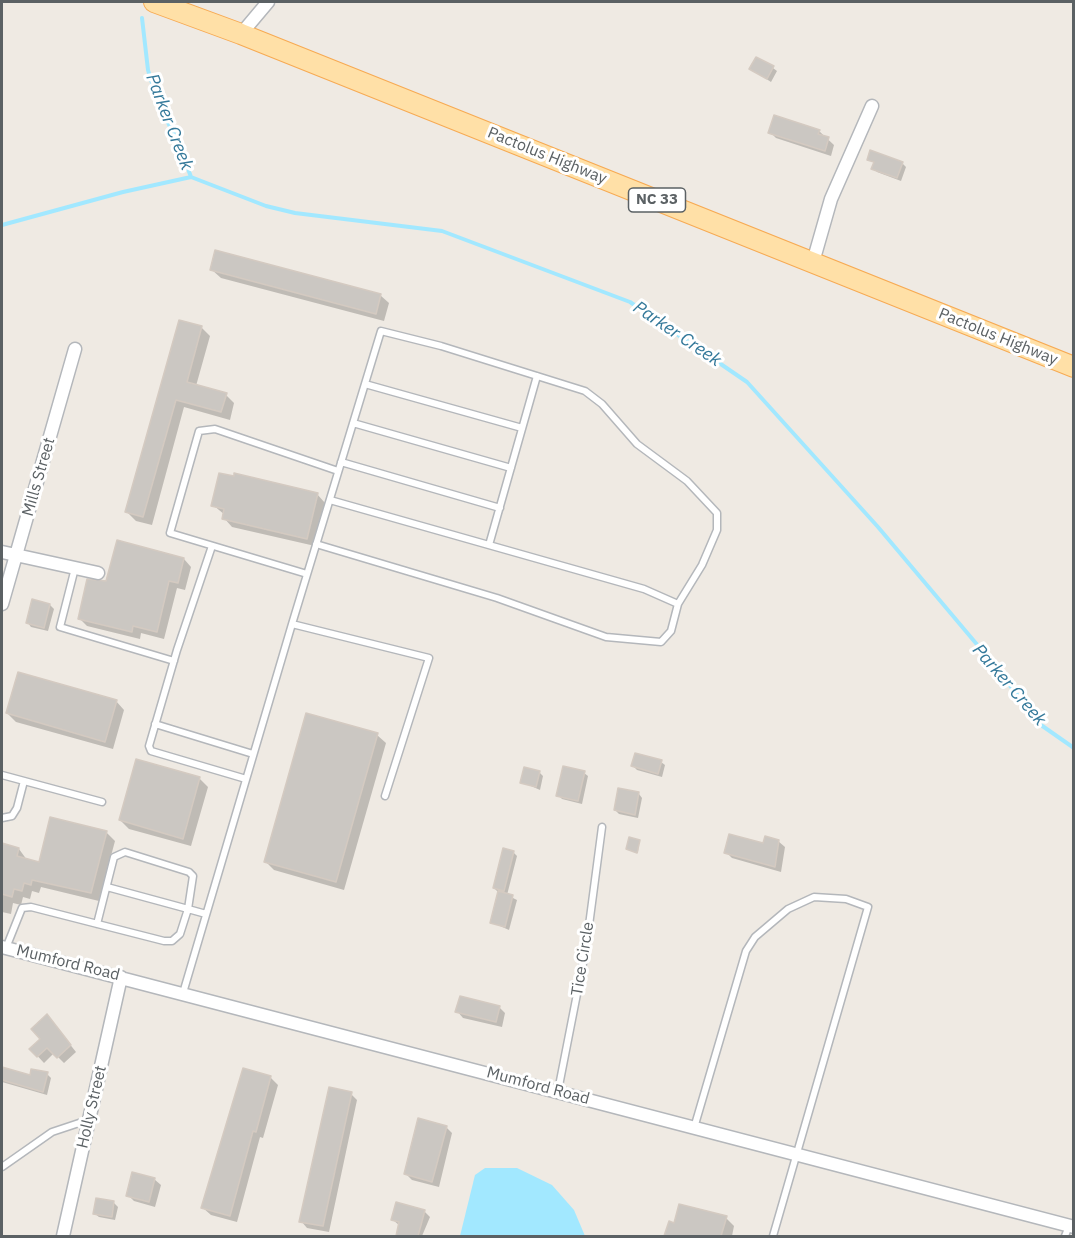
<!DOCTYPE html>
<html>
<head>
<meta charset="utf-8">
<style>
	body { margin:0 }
	#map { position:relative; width:1075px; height:1238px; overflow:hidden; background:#efeae3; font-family:"IBM Plex Sans",sans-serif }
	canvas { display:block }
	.frame { position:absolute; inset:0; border:3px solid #5b6164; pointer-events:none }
</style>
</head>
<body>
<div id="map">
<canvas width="1075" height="1238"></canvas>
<div class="frame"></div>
</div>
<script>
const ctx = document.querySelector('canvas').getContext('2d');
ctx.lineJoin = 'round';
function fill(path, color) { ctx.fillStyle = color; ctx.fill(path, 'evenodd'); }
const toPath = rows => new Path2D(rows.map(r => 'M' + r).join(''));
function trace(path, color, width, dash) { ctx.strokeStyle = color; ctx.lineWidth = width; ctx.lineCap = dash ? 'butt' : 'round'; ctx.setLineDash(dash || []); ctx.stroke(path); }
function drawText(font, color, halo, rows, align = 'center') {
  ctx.font = font + ' "IBM Plex Sans",sans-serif'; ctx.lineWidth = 6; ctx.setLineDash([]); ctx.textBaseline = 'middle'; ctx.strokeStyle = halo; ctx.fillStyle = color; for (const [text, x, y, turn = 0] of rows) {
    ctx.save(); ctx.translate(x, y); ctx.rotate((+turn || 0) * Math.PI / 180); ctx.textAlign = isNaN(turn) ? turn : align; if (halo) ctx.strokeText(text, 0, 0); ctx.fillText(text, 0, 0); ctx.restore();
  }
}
fill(toPath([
	[485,1168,517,1168,552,1185,574,1210,585,1236,460,1236,475,1175]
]), '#a2e8ff');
fill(toPath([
	[773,68,777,71,771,82,751,69],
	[819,131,834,145,831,156,776,138,770,132],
	[869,159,902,163,906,167,901,181,877,172,873,168,875,164],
	[212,270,380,295,389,303,384,321,221,278],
	[201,327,210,336,196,386,226,395,234,403,230,420,184,407,152,525,136,521,127,512],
	[317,494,325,503,315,546,232,527,224,518,225,515,213,505],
	[184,559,191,567,185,590,177,588,164,639,141,633,140,639,87,626,79,618,107,583],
	[50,605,54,609,48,631,31,627,28,623],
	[116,701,124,710,113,749,16,722,7,713],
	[377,735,386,743,344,890,274,870,266,862],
	[661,762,665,765,662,777,637,770,633,766],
	[540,773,543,776,540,790,522,782],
	[584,773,588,776,582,804,562,799,558,795],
	[199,778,208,787,191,846,129,829,120,820],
	[639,794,642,798,638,818,619,814,615,810],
	[106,832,115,841,99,901,41,887,39,893,32,891,30,899,23,897,21,905,13,903,11,914,2,912,2,845,19,849,27,860,40,863],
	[778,841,785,847,781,872,732,858,726,852],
	[639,842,638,853,627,849],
	[513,852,517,856,507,895,517,900,509,930,491,922,499,893,494,888],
	[499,1007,505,1013,502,1027,463,1018,457,1011],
	[53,1023,76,1052,64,1063,54,1053,44,1063,31,1049],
	[2,1069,31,1077,47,1074,51,1078,47,1095,2,1082],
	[244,1070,271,1078,278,1085,263,1138,260,1137,237,1222,211,1215,203,1208],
	[351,1094,357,1100,329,1232,307,1228,301,1221],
	[446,1127,452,1133,439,1187,412,1180,406,1174],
	[154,1179,161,1185,155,1207,134,1201,128,1195],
	[114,1203,118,1207,115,1220,99,1217,95,1214],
	[424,1211,430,1217,422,1236,397,1236,400,1226,393,1220],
	[726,1218,734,1226,732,1236,666,1236,670,1223]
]), '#0003');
trace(toPath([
	[142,18,148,70,158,103,179,144,191,177,266,206,295,213,442,231,630,302,747,382,878,527,985,654,1041,725,1074,748],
	[2,225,123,192,191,177]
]), '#a2e8ff', 4);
const building = toPath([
	[756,57,774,66,767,79,749,69,756,57],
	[774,115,820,130,818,134,829,137,825,151,768,133,774,115],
	[870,150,903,162,897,178,871,169,874,162,867,160,870,150],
	[215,250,381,294,376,314,210,270,215,250],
	[179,320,202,326,187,382,227,393,221,412,176,400,143,517,125,512,179,320],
	[219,473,234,476,234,473,318,493,307,539,222,519,224,509,211,506,219,473],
	[117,540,184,558,178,583,169,581,157,632,133,626,132,632,78,619,87,579,106,581,117,540],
	[32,599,50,604,44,628,26,623,32,599],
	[18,672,117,700,105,742,6,713,18,672],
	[306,713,378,733,336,882,264,862,306,713],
	[635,753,662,760,658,774,631,766,635,753],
	[136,759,200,777,183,839,119,820,136,759],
	[563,766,585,771,578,801,556,796,563,766],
	[524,767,540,771,536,787,520,783,524,767],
	[618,788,639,792,635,815,614,810,618,788],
	[50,817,107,831,91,893,32,880,31,885,24,883,22,891,14,889,12,897,2,894,2,843,19,848,17,856,39,862,50,817],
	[729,834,763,843,765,836,779,840,775,867,724,853,729,834],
	[629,837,640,840,637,853,626,849,629,837],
	[503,848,514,851,504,891,493,888,503,848],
	[498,891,513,895,505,927,490,923,498,891],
	[460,996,500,1006,496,1022,455,1012,460,996],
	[47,1014,71,1045,57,1058,47,1048,37,1057,29,1049,40,1039,31,1029,47,1014],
	[2,1067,30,1075,31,1069,48,1072,43,1092,2,1080,2,1067],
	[243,1068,271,1076,256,1132,253,1131,230,1216,201,1208,243,1068],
	[329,1087,352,1092,323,1226,299,1222,329,1087],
	[418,1118,447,1126,432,1182,404,1174,418,1118],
	[132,1172,155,1178,149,1202,126,1196,132,1172],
	[96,1198,114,1201,112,1217,93,1214,96,1198],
	[396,1202,425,1210,418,1236,396,1236,399,1222,391,1220,396,1202],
	[679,1204,727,1216,721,1236,664,1236,669,1221,674,1223,679,1204]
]);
fill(building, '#cbc7c2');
trace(building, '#d4cac1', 1.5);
const service = toPath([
	[365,384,522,428],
	[353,423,511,468],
	[341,462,500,508],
	[330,500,644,589,678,604],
	[489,545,537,376],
	[212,546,177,650,149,746,151,751,246,779],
	[75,568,60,627,174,661],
	[307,574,170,533,199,431,215,429,338,471],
	[292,624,429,658,385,796],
	[155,724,253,754],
	[2,775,102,802],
	[2,818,12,816,17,808,24,781],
	[97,924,114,857,125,852,189,872,193,876,188,909,107,887],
	[6,948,22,908,31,907,164,941,172,941,180,934,188,909,206,914],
	[183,993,292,624,381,331,441,346,585,391,602,404,637,444,687,481,717,513,717,530,702,565,678,604,671,631,661,642,606,637,497,598,316,544],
	[558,1091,586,948,602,827],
	[694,1128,746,951,755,937,788,909,814,897,846,899,868,907,773,1236],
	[2,1167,52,1132,88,1120],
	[1065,1236,1069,1226]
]);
const minor = toPath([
	[241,34,268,2],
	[813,262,831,199,872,106],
	[2,552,98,573],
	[2,604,75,349],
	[2,947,1074,1227],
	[63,1236,121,977]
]);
const primary = toPath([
	[154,2,241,34,1074,367]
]);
trace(service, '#b4b7bb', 9);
trace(minor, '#b4b7bb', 15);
trace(primary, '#f7aa53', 22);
trace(service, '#fff', 6);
trace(minor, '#fff', 12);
trace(primary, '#ffe0a7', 20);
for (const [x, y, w] of [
	[657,200,57]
]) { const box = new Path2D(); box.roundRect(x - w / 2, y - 12, w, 24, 4.5); ctx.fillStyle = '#fff'; ctx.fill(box); trace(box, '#5b6164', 1.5); }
drawText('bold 15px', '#5b6164', null, [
	["NC 33",657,200]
]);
drawText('16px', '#5b6164', '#fff', [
	["Pactolus Highway",547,156,22],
	["Pactolus Highway",998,337,22],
	["Mills Street",39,477,-74],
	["Tice Circle",583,959,-81],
	["Mumford Road",68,963,14],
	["Mumford Road",538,1086,15],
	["Holly Street",92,1107,-77]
]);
drawText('italic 18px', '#34799a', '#fff', [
	["Parker Creek",169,122,69],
	["Parker Creek",677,334,34],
	["Parker Creek",1009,685,49]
]);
</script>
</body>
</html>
